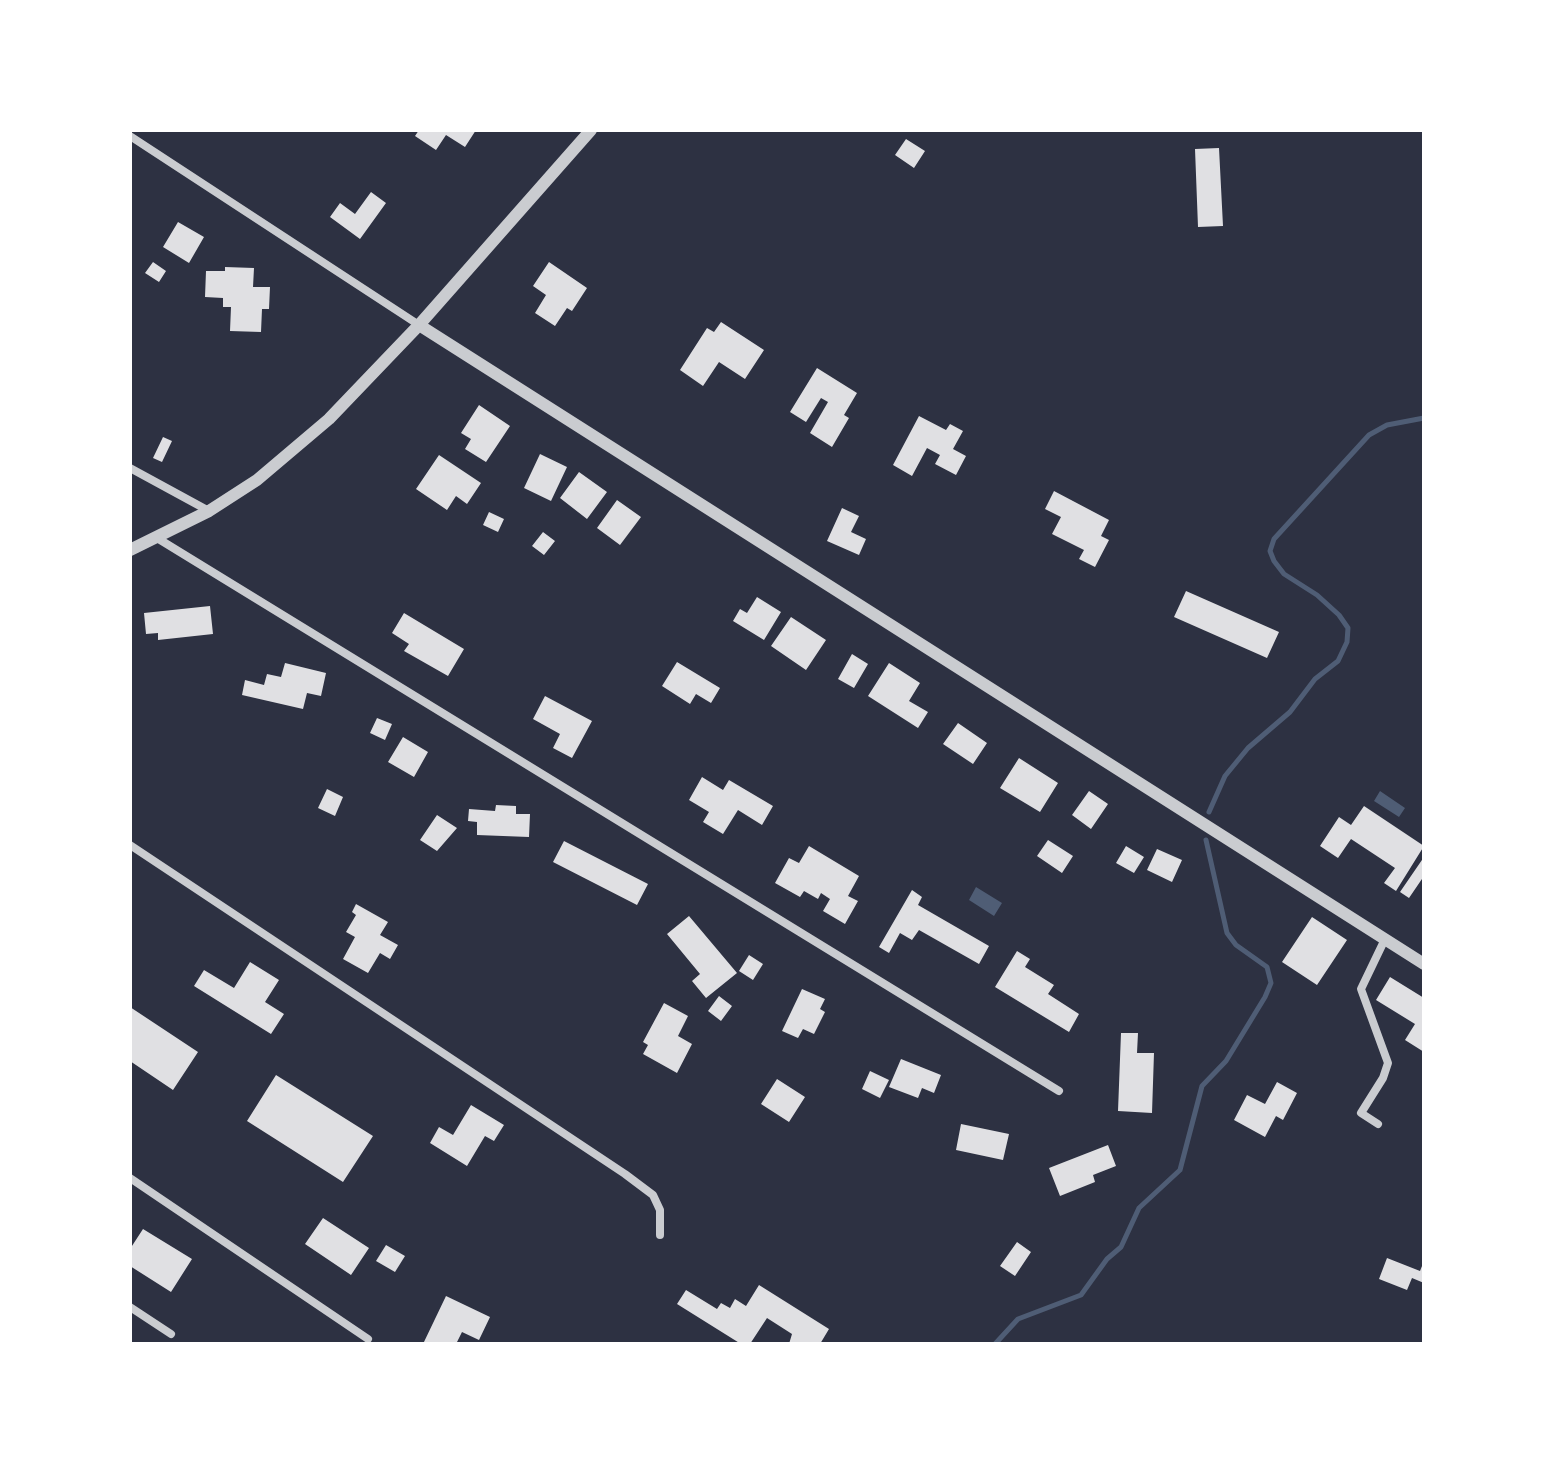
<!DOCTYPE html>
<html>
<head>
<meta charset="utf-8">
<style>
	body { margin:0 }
	#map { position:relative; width:1554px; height:1474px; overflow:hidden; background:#2d3142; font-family:Arial,sans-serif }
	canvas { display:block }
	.frame { position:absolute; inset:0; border:132px solid #fff; pointer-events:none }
</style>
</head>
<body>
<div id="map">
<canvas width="1554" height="1474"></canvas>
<div class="frame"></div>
</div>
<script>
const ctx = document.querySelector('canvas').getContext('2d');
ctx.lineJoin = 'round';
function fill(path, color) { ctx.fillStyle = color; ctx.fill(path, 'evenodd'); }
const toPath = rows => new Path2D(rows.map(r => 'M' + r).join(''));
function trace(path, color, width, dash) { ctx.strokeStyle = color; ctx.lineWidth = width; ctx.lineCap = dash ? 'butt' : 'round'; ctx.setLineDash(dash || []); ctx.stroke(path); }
fill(toPath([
	[1380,791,1405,808,1399,817,1374,801],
	[976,887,1002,903,994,916,969,900]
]), '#4f5d75');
trace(toPath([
	[1209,812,1225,776,1248,748,1290,712,1315,679,1338,661,1347,642,1348,628,1339,615,1317,595,1284,574,1274,561,1270,551,1274,539,1369,435,1387,425,1424,418],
	[995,1344,1018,1319,1081,1295,1107,1259,1121,1247,1139,1208,1180,1170,1202,1086,1226,1061,1265,997,1271,983,1267,967,1236,945,1227,933,1206,840]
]), '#4f5d75', 5);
fill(toPath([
	[419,130,476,130,465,147,446,135,436,150,415,136],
	[906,139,925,151,914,168,895,155],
	[1219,148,1223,226,1198,227,1195,149],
	[371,192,386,203,360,239,330,217,340,203,355,214],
	[178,222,204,237,189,263,163,247],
	[153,262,166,271,159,282,145,273],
	[549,262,587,288,572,311,567,308,555,326,535,313,546,295,533,286],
	[225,267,254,268,253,287,270,287,269,309,262,309,261,332,230,331,231,307,223,307,223,298,205,297,206,271,225,271],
	[721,322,764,350,745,379,719,362,703,386,680,370,707,328,714,332],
	[817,368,857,393,844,415,849,418,832,447,810,433,828,402,821,398,806,422,790,412],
	[479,405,510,426,486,462,465,449,471,439,461,433],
	[919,416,946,430,950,424,963,431,953,449,966,456,956,475,935,464,940,455,927,448,912,476,893,465],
	[163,437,172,441,162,462,153,458],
	[540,454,567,467,551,501,524,488],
	[439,455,481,483,467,504,456,496,447,510,416,489],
	[579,472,607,492,587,519,560,498],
	[1054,491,1109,520,1101,536,1109,540,1095,567,1079,559,1084,550,1052,534,1061,517,1045,509],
	[617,500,641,517,620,545,597,528],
	[842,508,859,516,851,532,866,539,859,555,827,541],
	[489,512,504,519,498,532,483,525],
	[543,532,555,541,544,555,532,546],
	[1186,591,1279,632,1267,658,1174,617],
	[757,597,781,612,764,640,733,621,740,609,747,613],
	[210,606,213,634,158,640,158,633,146,634,144,613],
	[404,613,464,649,448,676,404,651,409,644,392,633],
	[791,617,826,640,806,670,771,646],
	[852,654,868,664,854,688,838,679],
	[677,662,720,688,711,703,696,694,690,704,662,686],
	[285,663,326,673,321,696,307,693,303,709,242,695,245,680,264,685,267,674,281,677],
	[889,663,920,683,909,701,928,712,918,728,868,696],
	[545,696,592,721,572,758,553,748,560,734,533,719],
	[377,718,392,724,385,740,370,733],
	[958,723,987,743,973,764,943,744],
	[403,737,428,752,414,777,388,762],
	[1019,758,1058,783,1040,812,1000,788],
	[702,777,723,790,729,780,773,806,762,825,738,810,723,834,703,822,709,812,689,800],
	[327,789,343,797,335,816,318,808],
	[1089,791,1108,804,1091,829,1072,815],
	[496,805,516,806,516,814,530,814,529,837,477,835,477,822,468,821,469,809,495,811],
	[1364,806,1424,846,1396,891,1384,883,1395,868,1351,839,1338,858,1320,846,1339,817,1351,825],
	[437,815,457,828,437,851,420,840],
	[1048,840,1073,856,1062,873,1037,856],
	[564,841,648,884,637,905,553,862],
	[809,846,859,876,848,896,858,901,845,924,823,911,830,899,821,893,818,899,804,891,800,897,775,883,789,858,799,863],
	[1126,846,1144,857,1134,873,1116,863],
	[1157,849,1182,860,1172,882,1147,870],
	[1424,857,1424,876,1409,898,1400,892],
	[912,890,922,897,918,905,989,946,979,964,919,930,912,940,900,933,889,953,879,947],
	[356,904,388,922,380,935,398,945,390,959,380,953,368,973,343,959,355,937,346,932,356,915,352,912],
	[689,916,737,973,706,998,692,981,700,974,667,934],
	[1312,917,1347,940,1317,985,1282,962],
	[1017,951,1030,959,1025,967,1054,985,1048,994,1079,1014,1069,1032,995,987],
	[749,955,763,964,753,980,739,971],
	[250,962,279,980,265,1002,284,1014,271,1034,194,986,204,970,234,988],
	[1390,977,1424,998,1424,1052,1405,1040,1415,1024,1376,1000],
	[802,989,825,999,820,1009,825,1012,814,1034,803,1029,798,1038,782,1031],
	[719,996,732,1006,721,1021,708,1011],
	[664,1003,688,1016,678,1036,692,1044,677,1073,643,1054,648,1045,643,1042],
	[130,1007,198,1052,173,1090,130,1061],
	[1121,1033,1138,1033,1137,1053,1154,1053,1152,1113,1118,1111],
	[901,1059,941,1075,934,1093,922,1088,918,1098,889,1087],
	[870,1071,889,1080,880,1098,862,1089],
	[276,1075,373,1136,343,1182,247,1121],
	[777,1079,805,1097,789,1122,761,1104],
	[1277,1082,1297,1093,1283,1120,1276,1116,1265,1137,1234,1120,1247,1095,1265,1104],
	[471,1105,504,1125,494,1141,485,1136,467,1166,430,1143,439,1127,453,1135],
	[961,1124,1009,1134,1003,1160,956,1150],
	[1108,1145,1116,1166,1093,1175,1095,1182,1060,1196,1049,1168],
	[323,1218,369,1248,351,1275,305,1244],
	[143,1229,192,1259,171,1292,130,1266,130,1249],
	[1017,1242,1031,1252,1015,1276,1000,1266],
	[386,1245,405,1256,395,1272,376,1261],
	[1387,1258,1420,1271,1424,1261,1424,1283,1412,1278,1407,1290,1379,1279],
	[759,1285,829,1329,820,1344,789,1344,792,1334,767,1318,750,1344,741,1344,677,1304,686,1290,717,1309,721,1303,730,1308,735,1299,746,1306],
	[446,1296,490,1317,479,1340,462,1332,456,1344,423,1344]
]), '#e0e0e3');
trace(toPath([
	[130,136,419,325],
	[130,468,209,511],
	[157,538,1059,1091],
	[130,845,625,1174,653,1195,660,1210,660,1235],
	[1378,1124,1361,1113,1383,1078,1388,1063,1361,989,1385,939],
	[130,1178,368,1339],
	[130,1307,171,1334]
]), '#caccd0', 8);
trace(toPath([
	[419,325,1424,964],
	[130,550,209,511,257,480,329,419,419,325,591,130]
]), '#caccd0', 12);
</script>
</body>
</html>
